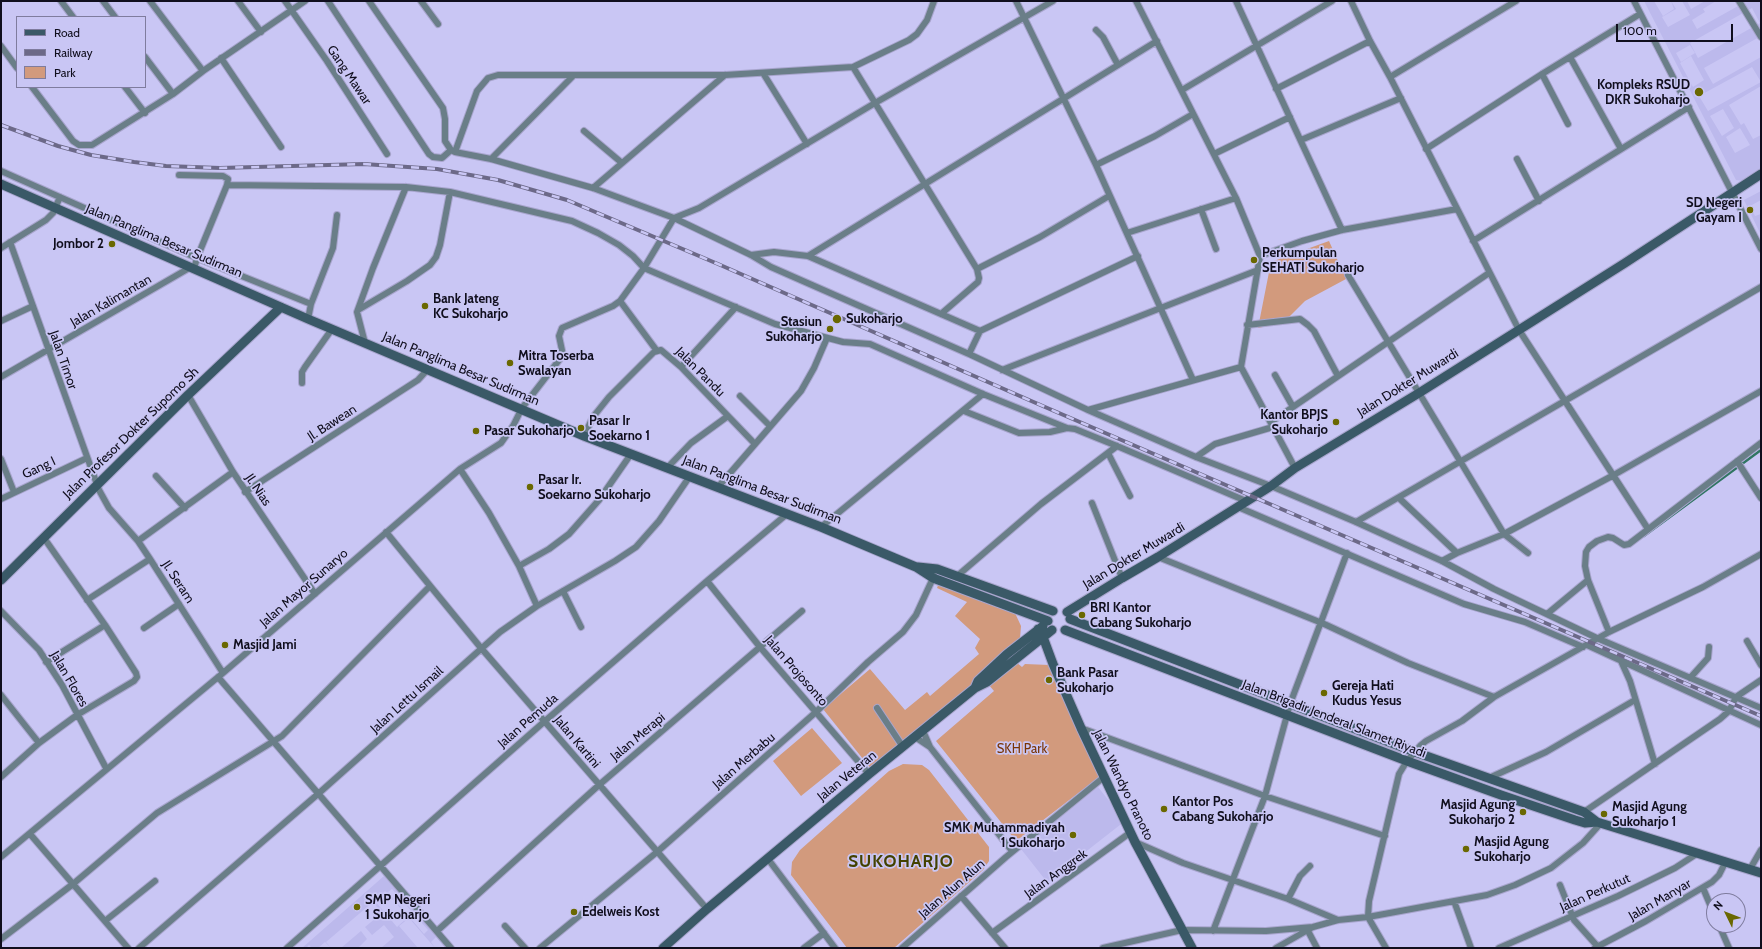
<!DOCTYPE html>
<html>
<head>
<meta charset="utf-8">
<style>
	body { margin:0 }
	#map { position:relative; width:1762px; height:949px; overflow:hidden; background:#c9c6f4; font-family:Cabin,sans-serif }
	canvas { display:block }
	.frame { position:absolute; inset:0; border:2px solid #100e1d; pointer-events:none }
	.legend { position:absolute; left:16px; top:16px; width:130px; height:72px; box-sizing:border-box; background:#c9c6f4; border:1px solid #7f7c9e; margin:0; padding:5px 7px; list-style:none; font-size:12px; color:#100e1d }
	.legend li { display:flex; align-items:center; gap:8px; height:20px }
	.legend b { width:20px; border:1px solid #7f7c9e }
	.north { position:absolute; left:1706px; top:893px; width:40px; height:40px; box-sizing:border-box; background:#c9c6f4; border:1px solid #7f7c9e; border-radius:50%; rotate:313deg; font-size:11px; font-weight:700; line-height:16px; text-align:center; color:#100e1d }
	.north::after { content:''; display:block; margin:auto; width:14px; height:18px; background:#6a6801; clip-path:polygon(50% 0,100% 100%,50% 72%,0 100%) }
	.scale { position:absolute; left:1616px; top:24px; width:117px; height:18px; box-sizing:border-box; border:2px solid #100e1d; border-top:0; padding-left:5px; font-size:12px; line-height:14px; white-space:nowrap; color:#100e1d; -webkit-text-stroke:3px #c9c6f4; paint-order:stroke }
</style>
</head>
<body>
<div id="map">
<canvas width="1762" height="949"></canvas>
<div class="frame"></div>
<ul class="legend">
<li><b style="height:5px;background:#3a5967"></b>Road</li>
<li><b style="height:5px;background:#6c6988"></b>Railway</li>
<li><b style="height:11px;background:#d29a7d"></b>Park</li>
</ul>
<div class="north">N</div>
<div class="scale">100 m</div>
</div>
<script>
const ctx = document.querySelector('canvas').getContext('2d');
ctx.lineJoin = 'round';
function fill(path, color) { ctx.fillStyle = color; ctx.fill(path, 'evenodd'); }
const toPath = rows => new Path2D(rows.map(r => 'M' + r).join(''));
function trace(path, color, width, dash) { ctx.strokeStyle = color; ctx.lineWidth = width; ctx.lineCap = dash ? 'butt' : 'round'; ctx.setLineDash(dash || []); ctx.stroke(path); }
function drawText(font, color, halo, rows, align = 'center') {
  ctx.font = font + ' Cabin,sans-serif'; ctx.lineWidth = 3.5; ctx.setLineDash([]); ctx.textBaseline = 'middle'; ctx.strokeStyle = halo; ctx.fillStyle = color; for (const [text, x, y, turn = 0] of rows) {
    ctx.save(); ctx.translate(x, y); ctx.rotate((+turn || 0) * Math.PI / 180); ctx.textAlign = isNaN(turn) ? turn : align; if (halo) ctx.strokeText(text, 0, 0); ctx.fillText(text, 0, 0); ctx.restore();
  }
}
fill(toPath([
	[1644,1,1654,1,1663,16,1674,9,1671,1,1676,9,1662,17,1668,27,1690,15,1682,1,1687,1,1691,9,1705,1,1716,1,1703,9,1705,12,1692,20,1697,29,1747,1,1759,1,1761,4,1761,36,1704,68,1713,84,1761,57,1761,86,1729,105,1741,125,1744,123,1753,139,1761,135,1761,171,1744,181,1736,180],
	[1752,8,1760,23,1698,58,1690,43],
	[1690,45,1695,53,1681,62,1676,53],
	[1691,56,1704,80,1693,87,1680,63],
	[1752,67,1761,82,1708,111,1699,96],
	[1723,109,1734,128,1722,136,1710,116],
	[1740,128,1750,145,1735,153,1726,137],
	[1761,191,1761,200,1750,206,1755,216,1761,214,1761,235,1744,200],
	[1098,787,1125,821,1047,882,1021,849],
	[384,876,447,948,445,948,436,937,431,942,435,948,409,918,399,926,418,948,381,948,394,937,384,925,372,935,365,927,382,913,373,902,326,942,331,948,325,942,318,948,312,948,309,945,306,948,302,948],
	[392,889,428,930,424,934,388,892],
	[385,891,408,917,397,927,375,901],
	[361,931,367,939,358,948,341,948]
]), '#bcb9ec');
fill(toPath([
	[1329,241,1346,279,1305,301,1283,323,1258,328,1271,262],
	[941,578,1015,613,1021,626,1019,651,871,769,823,709,870,669,905,710,927,692,930,696,979,654,975,648,980,639,955,616,967,602,937,588],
	[1016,662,1022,667,1025,664,1049,665,1103,774,1016,841,936,741,994,691,988,684],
	[812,728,842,763,801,796,773,761],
	[903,764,922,765,929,770,989,847,989,861,983,870,894,948,847,948,791,875,792,862,800,850,889,771]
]), '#d29a7d');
trace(toPath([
	[1644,536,1761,450]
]), '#307562', 2.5);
const street = toPath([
	[61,1,73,17],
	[103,1,115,17],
	[150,1,203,71],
	[238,1,261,32],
	[285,1,327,61,387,154],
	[328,1,429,154,433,157,442,158,451,150],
	[369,1,443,108,445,119,445,141,451,150,455,152,491,159,593,188,674,218,751,255,771,267,969,354,1088,410,1196,457,1271,486,1356,522,1442,561,1494,589,1599,639,1761,708],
	[421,1,438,24],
	[1016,1,1096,165,1193,380],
	[1136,1,1236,198,1260,256,1241,367,1295,468],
	[1236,1,1342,230],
	[1351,1,1370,41,1390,77,1519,330,1648,529],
	[1634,1,1761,249],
	[1739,1,1761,37],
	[1096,30,1103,37,1118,65],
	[1,46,17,68],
	[145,57,173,94],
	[1570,57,1621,149],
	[221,58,281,147],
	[853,67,977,269,979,278,978,282,941,314],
	[763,73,807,144],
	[1542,74,1568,124],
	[1390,77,1516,1],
	[32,87,73,141,79,145,92,145,173,94,203,71,305,1],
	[125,87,145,113],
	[1276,89,1370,41],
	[1182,90,1332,1],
	[584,131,622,163],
	[1301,140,1401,98],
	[1426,149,1542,74,1640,14],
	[455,152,477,91,488,78,498,75,725,75,853,67,909,40,917,34,927,20,934,1],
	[1214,154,1290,117],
	[491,159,573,76],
	[1517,159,1539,201],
	[1096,165,1155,136,1193,114],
	[1,171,197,258,311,304],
	[179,175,223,176,228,179,227,185],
	[593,188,725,75],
	[1201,209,1216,249],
	[1127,233,1236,198],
	[1473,241,1689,107],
	[10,242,99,490,109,508,138,541,150,559,223,673],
	[1,248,46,220,53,213,60,197],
	[751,255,774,252,808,256,980,331],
	[808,256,1157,41],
	[1260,256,1302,241,1342,230,1457,209],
	[194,269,197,258,227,185,406,187,450,192,572,221,598,233,619,245,633,256,644,268,775,324,843,342,870,344,983,394,1067,428,1075,429,1117,446,1246,501],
	[977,269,1040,237,1109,196],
	[1348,275,1504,534,1528,553],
	[620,301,657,351],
	[358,310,407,281,430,265,436,257,440,245,450,192],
	[308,319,311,304,333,248,337,215],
	[1,321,33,306],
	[1247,325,1300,319,1308,325,1314,331,1338,376],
	[365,343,357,312,373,268,406,187],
	[969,354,980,331,1138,256],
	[681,367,736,307],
	[1002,370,1258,270],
	[1275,375,1293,407],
	[1,377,191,267],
	[302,383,302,372,305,367,332,329],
	[188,395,233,472,315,594],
	[740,396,770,426],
	[1088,410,1241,367],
	[964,411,1019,433,1050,432,1067,428],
	[1271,422,1489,273],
	[584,436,593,417,609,397,654,352,661,350,681,367,754,443],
	[1108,453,1130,496],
	[1196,457,1215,444,1273,427],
	[1,459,14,492],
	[1737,461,1761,498],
	[668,467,691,443,728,416],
	[460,469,489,513,519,566,537,606],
	[156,476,185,508],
	[718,487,801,391,814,368,827,338],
	[245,492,418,380,428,369],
	[1399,498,1457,553],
	[1,499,87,458],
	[1092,503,1122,578],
	[1238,507,1464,604,1525,622,1583,647],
	[1356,522,1761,287],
	[821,527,983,394],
	[386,532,481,648,707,909],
	[138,541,233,472],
	[1158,557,1322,623,1408,663,1494,697],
	[1442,561,1457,553,1504,534,1612,476,1761,391],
	[519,566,549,549,569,534,599,500,631,454],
	[956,577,1041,504,1117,446],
	[707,581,760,647,869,774],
	[563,591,581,627],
	[87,600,150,559],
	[1,611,39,650,62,685,106,768],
	[1547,614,1588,580],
	[144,628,179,604],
	[1609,632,1588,580,1585,566,1586,552,1589,547,1597,541,1608,537,1613,538,1624,545,1629,544,1761,443],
	[1747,641,1761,665],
	[1587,645,1761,725],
	[1621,661,1630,681,1655,764],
	[46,662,105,625],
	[218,677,451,948],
	[1690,678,1708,658,1709,647],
	[1,695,39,743],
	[877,708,903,747],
	[1081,728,1265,796,1385,836],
	[923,731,930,747],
	[915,737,930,747,1012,851],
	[1,777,39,743,77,715,134,681,137,677,136,673,105,625,44,538],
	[1489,778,1546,752,1635,700],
	[1584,812,1720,719,1729,711,1736,697,1761,680],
	[30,834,128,948],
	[1135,842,1183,863,1288,899,1338,920],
	[1,857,223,673,460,469,501,443,513,426,522,408,563,355,559,336,562,328,613,306,620,301,644,268,674,218,699,208,875,103,1053,1],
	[768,859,835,948],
	[1750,869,1761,850],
	[1560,885,1574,920,1599,948],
	[1703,888,1714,914],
	[961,896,1005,948],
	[1288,899,1300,876,1310,866],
	[1454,901,1471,948],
	[105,921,155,881],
	[1719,925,1729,948],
	[505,926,525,948],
	[437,931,599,785,802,611],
	[1213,931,1265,796,1290,704,1347,553],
	[1308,931,1317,948],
	[992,933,1131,832],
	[1,939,73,884,157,813,282,736,430,586],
	[139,948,318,794,500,632,537,606,615,561,636,547,659,521,690,476],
	[287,948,545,721,707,581,787,514],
	[540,948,657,852,816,712,868,662,903,632,916,615,934,576],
	[804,948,824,933],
	[902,948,1006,857,1104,777],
	[1103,948,1182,930,1266,931,1313,927,1338,920,1368,917,1487,895,1515,885,1551,868,1583,843,1601,823],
	[1276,948,1313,927],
	[1386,948,1368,917,1369,901,1399,774,1407,761,1421,745,1426,741,1462,721,1494,697,1609,632,1703,587,1761,554],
	[1499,948,1618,896,1675,868,1698,853],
	[1595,948,1646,921,1712,882,1719,875,1726,861]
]);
const secondary = toPath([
	[1,184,308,319,584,436,821,527,916,567,933,578,1048,621],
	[918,567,937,569,1053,611],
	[1,580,188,395,281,307],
	[1067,612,1122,578,1158,557,1271,486,1295,468,1419,393,1625,263,1761,174],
	[1070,619,1415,752,1584,812,1597,822,1761,873],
	[1038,629,1043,637,1053,664,1081,728,1135,842,1192,948],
	[1065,630,1407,761,1501,795,1575,820,1585,823,1597,822],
	[975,688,978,681,1007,654,1043,626],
	[663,948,707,909,869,774,975,688,987,682,1052,630]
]);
trace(street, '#a8a5cd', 8);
trace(secondary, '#a8a5cd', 11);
trace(street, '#6a7e88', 6);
trace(secondary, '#3a5967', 9);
const rail = toPath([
	[1,125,58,146,91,155,134,162,166,166,220,168,364,164,437,169,498,180,567,200,718,264,1045,407,1761,716]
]);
trace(rail, '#6c6988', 4);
trace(rail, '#c9c6f4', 2.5, [8]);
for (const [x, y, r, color] of [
	[1699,92,5,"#6a6801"],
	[1750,210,4,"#6a6801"],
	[112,244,4,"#6a6801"],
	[1254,260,4,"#6a6801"],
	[425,306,4,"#6a6801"],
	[837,319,5,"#6a6801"],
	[830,329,4,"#6a6801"],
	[510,363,4,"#6a6801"],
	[1336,422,4,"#6a6801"],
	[581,428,4,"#6a6801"],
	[476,431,4,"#6a6801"],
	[530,487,4,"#6a6801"],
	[1082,615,4,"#6a6801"],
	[225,645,4,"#6a6801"],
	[1049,680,4,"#6a6801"],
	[1324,693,4,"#6a6801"],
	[1164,809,4,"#6a6801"],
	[1523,812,4,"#6a6801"],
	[1604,814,4,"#6a6801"],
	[1073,835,4,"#6a6801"],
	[1466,849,4,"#6a6801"],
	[357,907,4,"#6a6801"],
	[574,912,4,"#6a6801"]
]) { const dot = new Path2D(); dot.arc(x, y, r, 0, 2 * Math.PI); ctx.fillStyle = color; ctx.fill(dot); trace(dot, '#c9c6f4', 1.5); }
drawText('13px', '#100e1d', '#c9c6f4', [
	["Gang Mawar",349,75,56],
	["Jalan Panglima Besar Sudirman",164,241,23],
	["Jalan Kalimantan",111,301,-30],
	["Jalan Timor",63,360,71],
	["Jalan Panglima Besar Sudirman",461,369,23],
	["Jalan Pandu",700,372,45],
	["Jalan Dokter Muwardi",1408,383,-32],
	["Jl. Bawean",332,423,-33],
	["Jalan Profesor Dokter Supomo Sh",131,433,-44],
	["Gang I",39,468,-25],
	["Jl. Nias",258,490,56],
	["Jalan Panglima Besar Sudirman",762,490,21],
	["Jalan Dokter Muwardi",1134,556,-31],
	["Jl. Seram",178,582,57],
	["Jalan Mayor Sunaryo",304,588,-41],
	["Jalan Projosonto",796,671,49],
	["Jalan Flores",69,679,60],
	["Jalan Lettu Ismail",407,700,-42],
	["Jalan Brigadir Jenderal Slamet Riyadi",1334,719,21],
	["Jalan Pemuda",528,721,-41],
	["Jalan Merapi",638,737,-40],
	["Jalan Kartini",577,742,50],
	["Jalan Merbabu",744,761,-41],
	["Jalan Veteran",847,776,-39],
	["Jalan Wandyo Pranoto",1123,785,64],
	["Jalan Anggrek",1056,874,-36],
	["Jalan Alun Alun",952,889,-41],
	["Jalan Perkutut",1595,893,-24],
	["Jalan Manyar",1660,900,-30]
]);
drawText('bold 13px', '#100e1d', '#c9c6f4', [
	["Kompleks RSUD",1690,85,"right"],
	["DKR Sukoharjo",1690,100,"right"],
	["SD Negeri",1742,203,"right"],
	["Gayam I",1742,218,"right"],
	["Jombor 2",104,244,"right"],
	["Perkumpulan",1262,253],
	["SEHATI Sukoharjo",1262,268],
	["Bank Jateng",433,299],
	["KC Sukoharjo",433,314],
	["Sukoharjo",846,319],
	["Stasiun",822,322,"right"],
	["Sukoharjo",822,337,"right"],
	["Mitra Toserba",518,356],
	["Swalayan",518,371],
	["Kantor BPJS",1328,415,"right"],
	["Sukoharjo",1328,430,"right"],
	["Pasar Ir",589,421],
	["Soekarno 1",589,436],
	["Pasar Sukoharjo",484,431],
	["Pasar Ir.",538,480],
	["Soekarno Sukoharjo",538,495],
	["BRI Kantor",1090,608],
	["Cabang Sukoharjo",1090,623],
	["Masjid Jami",233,645],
	["Bank Pasar",1057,673],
	["Sukoharjo",1057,688],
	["Gereja Hati",1332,686],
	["Kudus Yesus",1332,701],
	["Kantor Pos",1172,802],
	["Cabang Sukoharjo",1172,817],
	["Masjid Agung",1515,805,"right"],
	["Sukoharjo 2",1515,820,"right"],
	["Masjid Agung",1612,807],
	["Sukoharjo 1",1612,822],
	["SMK Muhammadiyah",1065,828,"right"],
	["1 Sukoharjo",1065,843,"right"],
	["Masjid Agung",1474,842],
	["Sukoharjo",1474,857],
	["SMP Negeri",365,900],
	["1 Sukoharjo",365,915],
	["Edelweis Kost",582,912]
], 'left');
drawText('13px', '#783405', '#c9c6f4', [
	["SKH Park",1022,749]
]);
ctx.letterSpacing = '1px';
drawText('bold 17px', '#434100', '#c9c6f4', [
	["SUKOHARJO",901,862]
]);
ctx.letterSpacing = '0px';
</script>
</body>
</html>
